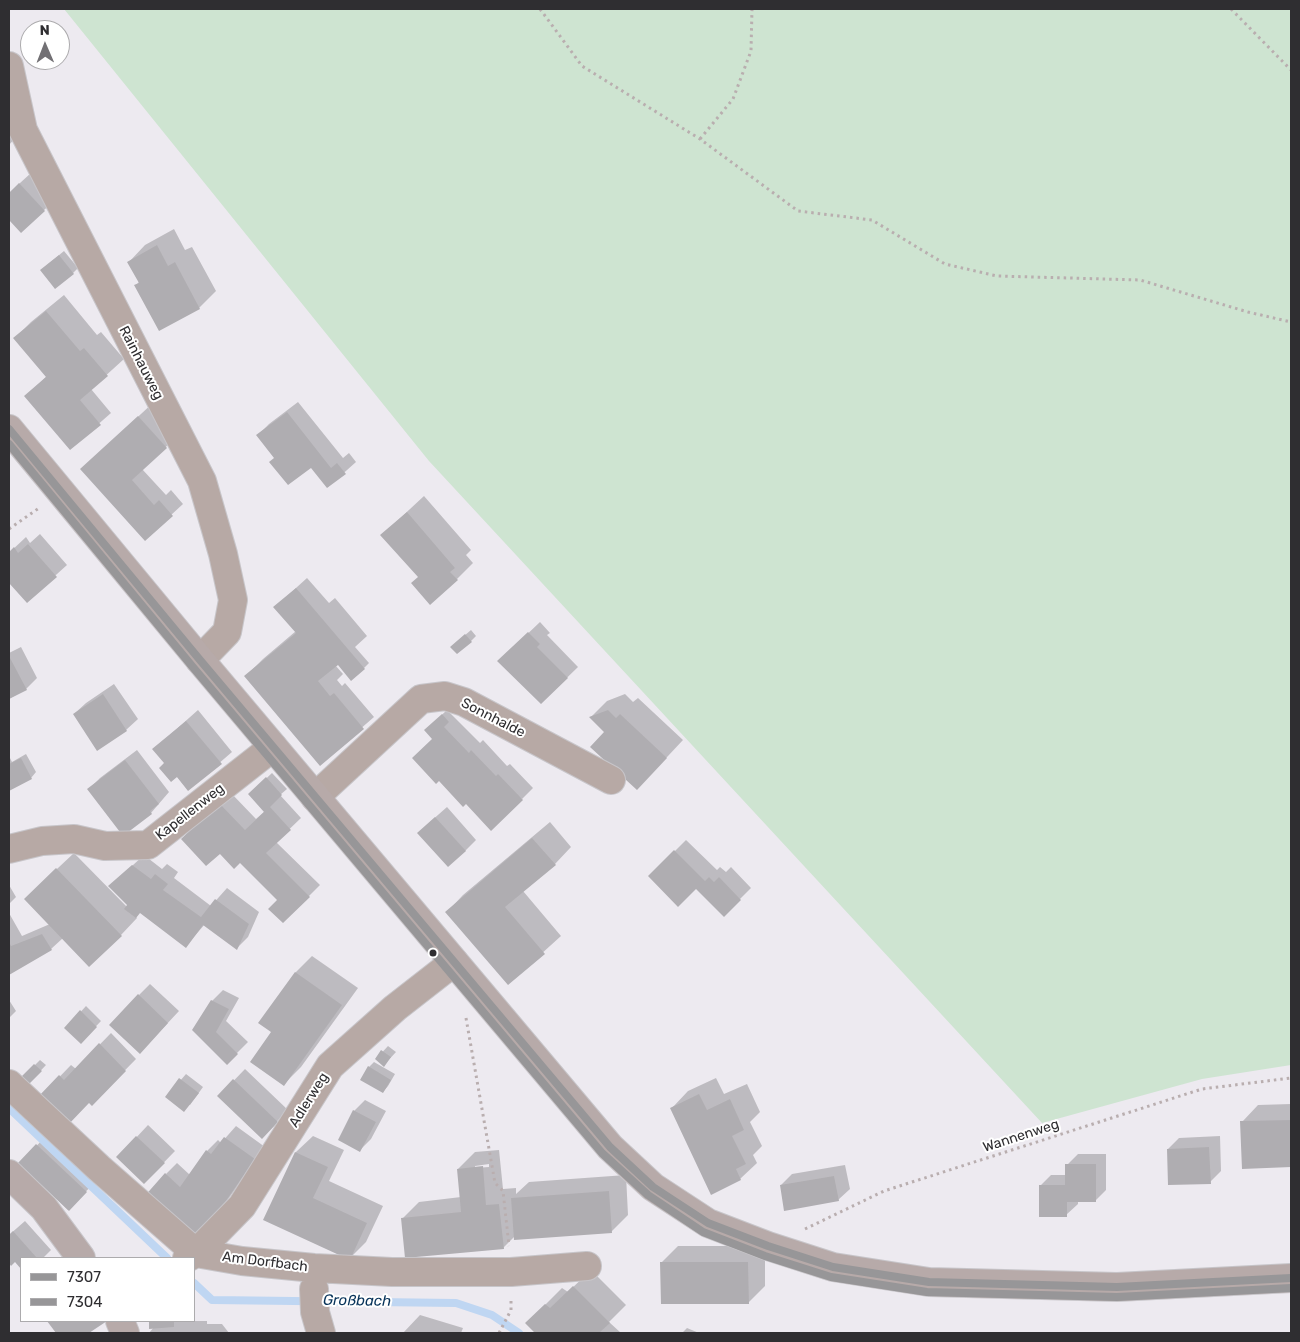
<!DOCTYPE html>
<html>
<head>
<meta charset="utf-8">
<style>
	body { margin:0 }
	#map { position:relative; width:1300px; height:1342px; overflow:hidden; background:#edeaf0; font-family:Rubik,sans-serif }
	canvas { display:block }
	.frame { position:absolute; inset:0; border:10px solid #2f2e31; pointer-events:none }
	.legend { position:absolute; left:20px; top:1257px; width:175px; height:65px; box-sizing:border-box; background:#fff; border:1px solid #acabad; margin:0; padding:6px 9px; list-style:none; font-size:15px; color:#2f2e31 }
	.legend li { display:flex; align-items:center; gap:10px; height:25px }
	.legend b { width:25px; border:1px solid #acabad }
	.north { position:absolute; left:20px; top:20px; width:50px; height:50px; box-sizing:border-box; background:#fff; border:1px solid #acabad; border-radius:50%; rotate:359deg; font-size:14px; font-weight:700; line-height:20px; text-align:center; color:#2f2e31 }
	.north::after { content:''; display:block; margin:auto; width:18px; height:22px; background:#727074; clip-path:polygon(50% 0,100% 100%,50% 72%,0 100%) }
</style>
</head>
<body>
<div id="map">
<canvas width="1300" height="1342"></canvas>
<div class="frame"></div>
<ul class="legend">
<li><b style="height:6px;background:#979698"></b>7307</li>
<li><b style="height:6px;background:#979698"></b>7304</li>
</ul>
<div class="north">N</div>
</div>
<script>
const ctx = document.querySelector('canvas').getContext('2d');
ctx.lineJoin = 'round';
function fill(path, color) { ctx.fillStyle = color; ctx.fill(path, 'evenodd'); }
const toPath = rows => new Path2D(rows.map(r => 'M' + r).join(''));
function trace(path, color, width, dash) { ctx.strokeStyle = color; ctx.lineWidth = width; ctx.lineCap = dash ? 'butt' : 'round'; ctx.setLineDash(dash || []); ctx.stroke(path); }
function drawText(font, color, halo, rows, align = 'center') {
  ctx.font = font + ' Rubik,sans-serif'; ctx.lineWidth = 4; ctx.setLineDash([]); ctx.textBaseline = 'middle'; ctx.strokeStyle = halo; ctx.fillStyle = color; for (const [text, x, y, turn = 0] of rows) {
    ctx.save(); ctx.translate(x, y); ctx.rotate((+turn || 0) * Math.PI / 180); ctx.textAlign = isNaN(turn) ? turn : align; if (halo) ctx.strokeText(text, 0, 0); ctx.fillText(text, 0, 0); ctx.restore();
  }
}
fill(toPath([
	[64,9,1291,9,1291,1065,1202,1079,1042,1123,429,461]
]), '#cee4d1');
fill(toPath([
	[9,115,17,136,9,145],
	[31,173,55,200,21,231,9,218,9,193],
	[174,229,185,250,192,247,216,291,199,308,136,285,139,282,129,262,145,245],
	[64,251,78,268,73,273,47,265],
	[64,295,97,335,101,332,124,359,91,389,111,413,70,449,26,396,47,376,15,338,31,322],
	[156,400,183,431,142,469,166,495,171,490,183,504,145,539,82,469],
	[298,402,343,458,349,453,356,462,328,487,311,466,275,457,258,435,269,424],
	[424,496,471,550,466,555,473,563,457,579,419,577,382,535],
	[40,534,67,565,27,601,9,581,9,553,26,537,30,543],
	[307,578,329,603,335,598,367,636,355,647,369,663,364,668,344,660,335,665,343,674,337,680,342,686,345,683,374,717,320,764,246,676,263,659,296,631,275,607],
	[540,622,550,633,547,635,578,667,541,703,499,661],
	[471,630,476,636,471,641,457,642],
	[21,647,37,678,26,689,9,699,9,653],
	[114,684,138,719,126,730,74,714,86,703],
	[625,694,633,702,638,698,683,740,653,772,591,717,607,701],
	[198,710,232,752,188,790,154,749],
	[447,710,480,743,483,740,507,766,510,764,533,788,522,799,433,738,426,730],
	[137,750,169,792,151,813,89,789,100,778],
	[26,754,36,772,31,778,9,789,9,756,12,762],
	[272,773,287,789,280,795,301,818,276,842,320,885,283,922,279,900,240,862,183,839,231,793,256,819,265,811,250,794],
	[447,807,476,840,465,851,430,822],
	[550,822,571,847,555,864,523,891,561,936,508,984,447,912,463,895],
	[686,840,717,870,720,867,726,872,731,867,751,888,724,915,696,887,650,876],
	[74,853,127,907,129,904,110,886,144,855,162,869,167,864,178,872,174,878,211,906,227,888,259,912,248,937,237,948,205,924,186,946,140,912,136,917,137,918,121,935,63,938,51,949,9,974,9,913,22,936,50,924,42,883],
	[9,885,16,897,9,904],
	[312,956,358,988,301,1067,284,1084,273,1032,260,1023,296,972],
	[150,984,179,1011,151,1041,139,995],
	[223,990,239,998,226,1021,248,1042,227,1063,193,1030,212,1001],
	[9,1000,16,1011,9,1018],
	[86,1006,101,1021,81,1042,66,1028],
	[111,1033,136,1059,92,1104,89,1101,40,1097,71,1065,76,1069],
	[388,1046,396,1052,384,1065,376,1059],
	[40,1060,46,1065,28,1084,22,1078],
	[374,1062,395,1074,388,1086,383,1092,369,1067],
	[245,1069,288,1110,262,1137,219,1096],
	[186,1074,203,1087,190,1105,167,1096],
	[716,1078,724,1094,747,1084,760,1112,750,1122,762,1146,753,1155,757,1163,740,1179,672,1108,688,1091],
	[365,1100,386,1111,371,1139,360,1150,354,1111],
	[1291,1104,1291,1166,1243,1168,1242,1122,1258,1105],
	[148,1125,175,1151,144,1183,118,1157],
	[236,1126,265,1147,224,1205,228,1208,207,1231,166,1174,177,1163,190,1175,207,1151,218,1140,221,1143],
	[48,1134,97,1180,68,1210,20,1163],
	[313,1136,344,1150,329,1181,383,1206,366,1242,349,1259,265,1220,296,1152],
	[1220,1136,1221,1171,1210,1182,1168,1149,1179,1138],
	[499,1150,503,1189,516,1188,516,1194,529,1182,626,1175,628,1215,612,1231,515,1236,503,1248,403,1218,419,1202,461,1197,458,1169,475,1152],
	[489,1164,489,1167,475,1168,475,1166],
	[1078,1154,1106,1154,1106,1190,1095,1201,1078,1201,1078,1204,1066,1215,1040,1186,1051,1175,1067,1175,1067,1165],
	[845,1165,850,1189,838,1200,781,1185,792,1174],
	[25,1221,51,1250,43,1258,21,1258,21,1267,15,1260,11,1264,9,1261,9,1235],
	[678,1246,765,1246,765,1286,748,1303,662,1262],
	[591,1270,626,1305,609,1322,621,1333,537,1333,527,1323,562,1288,568,1292],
	[420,1315,463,1328,461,1333,403,1333],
	[49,1321,105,1321,87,1333,57,1333],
	[150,1321,207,1321,207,1324,222,1324,229,1333,149,1333,154,1327,150,1328],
	[687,1328,699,1333,682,1333]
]), '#0003');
trace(toPath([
	[9,1108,167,1258],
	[194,1283,212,1300,456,1303,492,1315,519,1333]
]), '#bfd6f2', 8);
fill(toPath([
	[19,183,45,211,21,233,9,220,9,193],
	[157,245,168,266,175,262,200,309,159,331,134,285,139,283,127,262],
	[59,255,74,274,55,289,40,270],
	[46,311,80,351,84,348,108,376,80,400,101,425,70,450,24,396,46,377,13,338],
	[287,412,331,468,337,463,346,474,327,488,311,468,288,485,269,462,274,458,256,435],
	[138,416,167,448,132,480,154,505,159,500,173,516,145,541,80,469],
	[407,512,455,568,450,572,458,580,430,605,411,583,418,577,380,535],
	[28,544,57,577,27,603,9,583,9,552,14,547,18,553],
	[296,588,365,669,351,681,338,665,318,681,330,696,334,693,364,729,320,766,244,676,296,633,273,607],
	[528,632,540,644,537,647,568,678,541,704,497,661],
	[465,634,472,642,457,654,450,647],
	[9,656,27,690,9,699],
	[103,694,127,731,97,751,73,714],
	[608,710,616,718,620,714,667,758,637,790,590,747,604,732,589,717],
	[442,714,449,722,444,727,469,753,471,750,496,776,498,774,523,800,491,831,466,804,463,807,439,781,436,784,412,758,432,739,424,730],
	[186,721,222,764,188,791,177,777,171,782,159,768,164,763,152,749],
	[21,758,32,779,9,791,9,764],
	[125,760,159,804,150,811,152,814,123,836,87,789],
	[266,777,282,795,270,807,291,830,266,853,310,897,283,923,268,909,277,900,240,863,234,869,220,854,206,866,181,839,219,803,245,830,264,812,248,794],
	[435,817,466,851,448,867,417,833],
	[532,838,556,865,505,907,545,954,508,985,445,912],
	[674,850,705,881,709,877,714,882,719,877,741,900,724,917,696,889,678,907,648,876],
	[132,865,151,879,155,874,168,884,163,890,201,917,215,899,249,924,237,950,203,925,186,948,140,913,136,918,124,909,127,905,108,886],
	[56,868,122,936,89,967,24,899],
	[42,934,52,950,9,975,9,942,11,946],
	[295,972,342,1005,284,1086,250,1062,271,1032,258,1023],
	[138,994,168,1023,140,1054,109,1025],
	[211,1000,229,1009,216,1032,238,1054,227,1065,192,1030],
	[80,1010,97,1027,81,1044,64,1028],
	[99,1043,126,1071,92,1106,89,1103,67,1126,38,1097,59,1075,64,1080],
	[381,1050,391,1057,384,1067,375,1059],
	[34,1064,42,1071,28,1085,20,1078],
	[368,1066,391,1080,383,1093,360,1080],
	[179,1078,199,1093,184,1112,165,1097],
	[233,1079,278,1122,262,1139,217,1096],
	[699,1094,707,1110,730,1099,744,1130,732,1136,746,1164,736,1169,741,1180,711,1195,670,1108],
	[353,1110,376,1122,360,1152,338,1140],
	[1291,1120,1291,1167,1242,1169,1240,1121],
	[136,1136,165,1163,144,1184,116,1157],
	[224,1137,255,1159,196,1244,143,1198,165,1173,180,1187,206,1150,211,1154],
	[36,1144,87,1192,69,1211,18,1163],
	[1209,1147,1211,1184,1168,1185,1167,1149],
	[295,1152,328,1167,313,1198,367,1223,350,1260,263,1220],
	[1065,1164,1096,1164,1096,1202,1067,1202,1067,1217,1039,1217,1039,1185,1065,1185],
	[483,1166,486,1205,499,1204,504,1249,405,1258,401,1218,461,1212,457,1169],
	[834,1176,839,1201,784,1211,780,1185],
	[609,1191,612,1233,514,1240,511,1198],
	[13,1231,37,1258,21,1258,21,1269,15,1262,11,1266,9,1263,9,1235],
	[660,1262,748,1262,749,1304,661,1304],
	[573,1286,610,1323,599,1333,535,1333,525,1323,545,1304,550,1308],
	[47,1321,107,1321,89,1333,56,1333],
	[149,1321,174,1321,174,1327,149,1329]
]), '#afadb1');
const minor = toPath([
	[9,66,23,130,202,481,223,554,233,600,227,632,200,660],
	[315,797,421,699,445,696,464,702,611,780],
	[9,849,42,841,74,839,105,846,148,845,273,747],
	[9,1084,99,1168,196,1253,242,1261,314,1268,392,1272,511,1272,587,1266],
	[187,1258,196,1253,242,1206,330,1066,395,1008,454,962],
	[314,1289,315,1312,321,1333]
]);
const major = toPath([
	[9,429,200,660,610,1147,653,1187,708,1223,768,1246,833,1267,929,1282,1117,1287,1291,1278],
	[9,1174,44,1208,81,1258],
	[120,1321,125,1333]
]);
trace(minor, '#c7c5c9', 30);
trace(major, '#c7c5c9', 30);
trace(toPath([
	[540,9,582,66,700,139,798,211,872,220,945,264,997,276,1140,280,1248,312,1291,322],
	[1231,9,1291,70],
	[700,139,733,99,751,51,752,9],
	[9,529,39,508],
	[466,1018,495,1183,503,1191,509,1246],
	[805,1229,884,1191,1202,1089,1291,1078],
	[499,1333,511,1310,511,1299]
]), '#b9aeaf', 3, [2.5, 4]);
trace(minor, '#b7a9a5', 28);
trace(major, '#b7aaa9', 28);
trace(toPath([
	[9,429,200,660,610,1147,653,1187,708,1223,768,1246,833,1267,929,1282,1117,1287,1291,1278]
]), '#979698', 8);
trace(toPath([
	[9,444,192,666,602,1153,648,1195,703,1232,765,1256,831,1277,927,1292,1117,1297,1291,1288]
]), '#979698', 8);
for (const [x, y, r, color] of [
	[433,953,4.5,"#2f2e31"]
]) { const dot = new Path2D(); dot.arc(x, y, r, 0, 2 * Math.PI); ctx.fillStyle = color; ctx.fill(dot); trace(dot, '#fff', 2); }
drawText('14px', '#2f2e31', '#fff', [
	["Rainhauweg",141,363,63],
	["Sonnhalde",493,718,27],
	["Kapellenweg",190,812,-38],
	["Adlerweg",309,1100,-58],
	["Wannenweg",1021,1136,-18],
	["Am Dorfbach",265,1262,7]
]);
drawText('italic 15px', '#063259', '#fff', [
	["Großbach",357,1301,1]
]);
</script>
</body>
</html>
